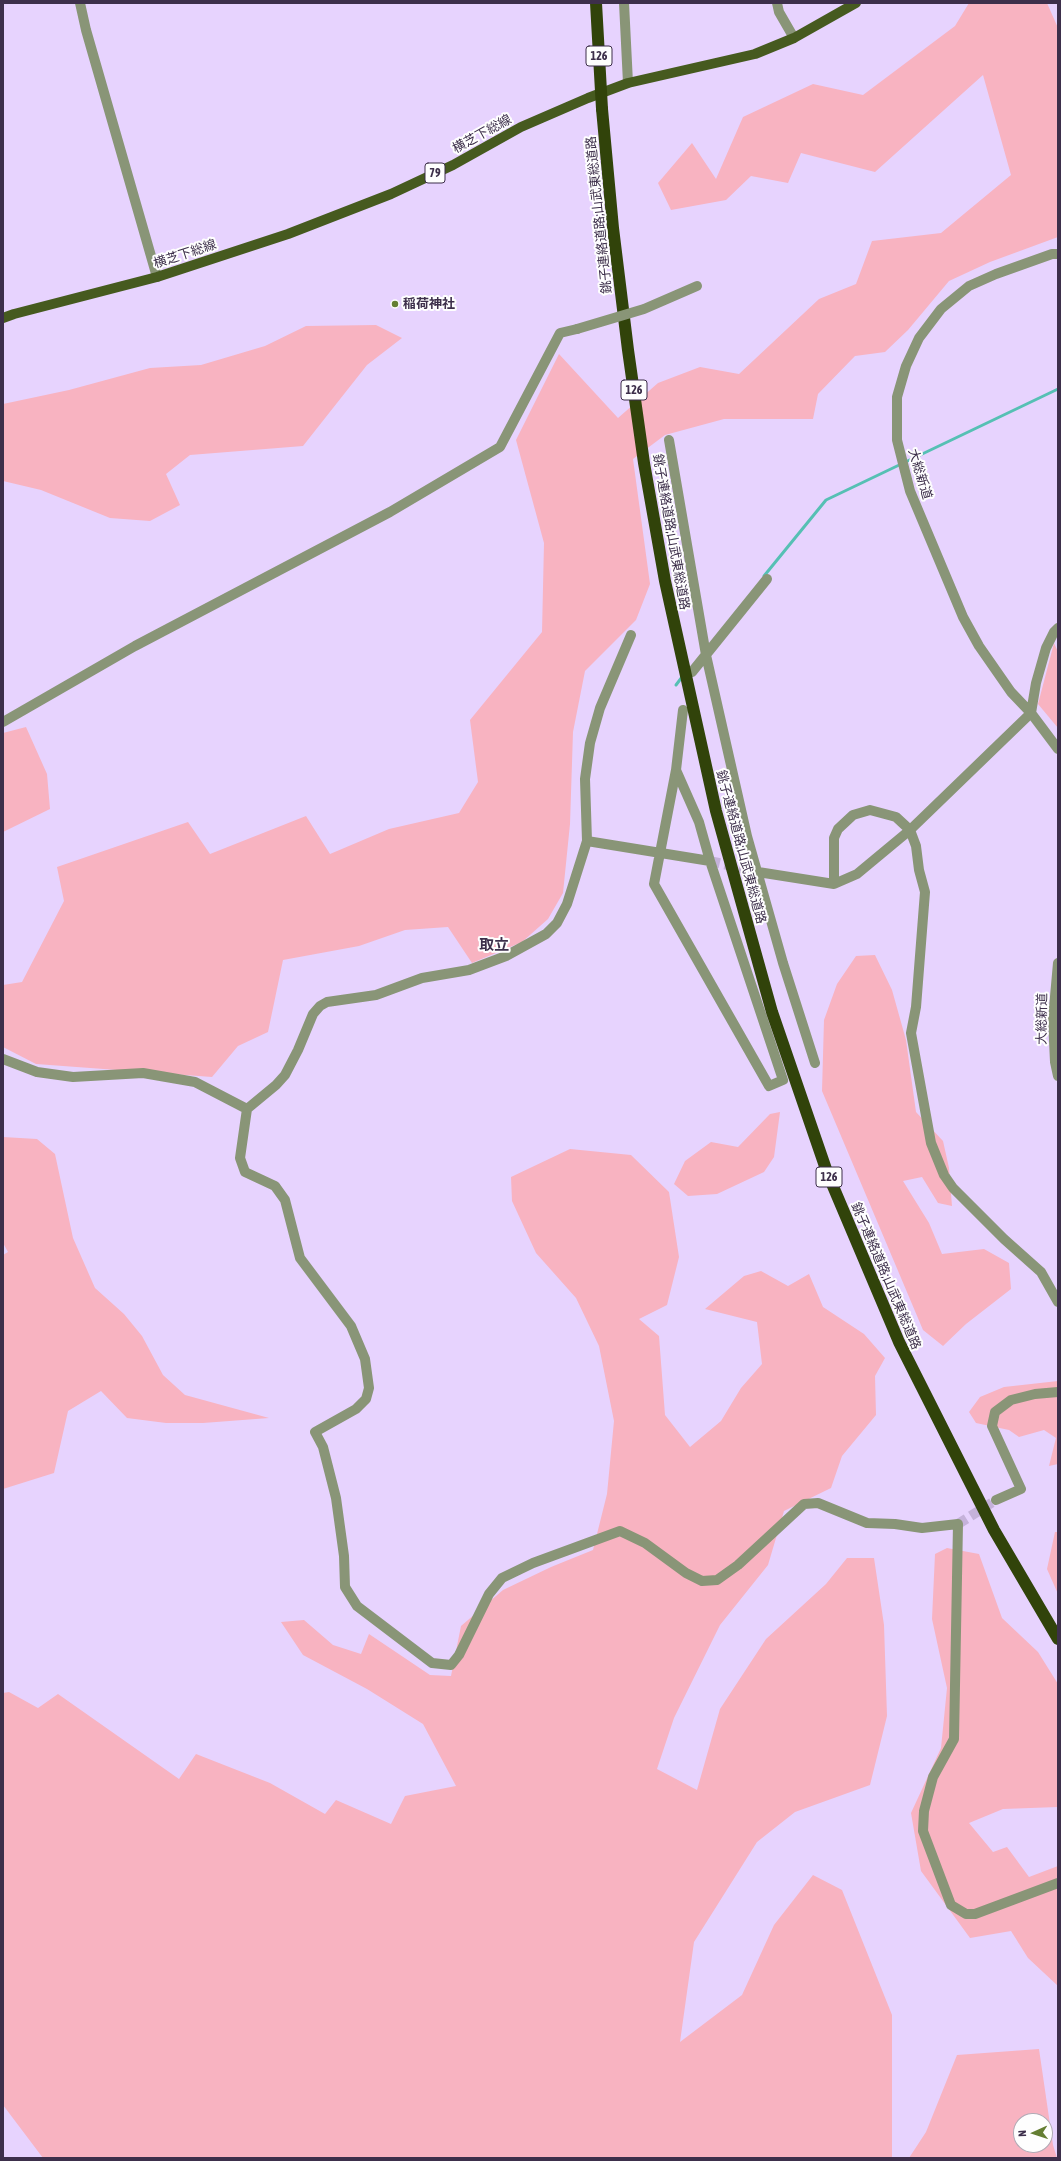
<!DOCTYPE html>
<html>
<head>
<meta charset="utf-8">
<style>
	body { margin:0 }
	#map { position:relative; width:1061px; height:2161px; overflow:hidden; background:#e7d3fe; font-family:"Asap Condensed",sans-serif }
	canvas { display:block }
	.frame { position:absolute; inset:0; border:4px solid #3d2f4b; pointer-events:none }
	.north { position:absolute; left:1013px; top:2113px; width:40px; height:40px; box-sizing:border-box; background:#fefefe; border:1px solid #b1abb6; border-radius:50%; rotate:267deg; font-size:11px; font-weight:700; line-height:16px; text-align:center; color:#3d2f4b }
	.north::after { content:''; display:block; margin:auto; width:14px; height:18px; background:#657f33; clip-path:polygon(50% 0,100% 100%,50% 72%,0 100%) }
</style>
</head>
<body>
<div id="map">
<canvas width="1061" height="2161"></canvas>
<div class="frame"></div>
<div class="north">N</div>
</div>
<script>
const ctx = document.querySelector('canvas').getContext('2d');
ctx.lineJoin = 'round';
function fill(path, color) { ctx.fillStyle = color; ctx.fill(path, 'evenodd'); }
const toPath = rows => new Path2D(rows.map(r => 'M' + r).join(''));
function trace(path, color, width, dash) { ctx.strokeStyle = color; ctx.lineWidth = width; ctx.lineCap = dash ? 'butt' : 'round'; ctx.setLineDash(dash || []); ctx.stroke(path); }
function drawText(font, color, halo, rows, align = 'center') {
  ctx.font = font + ' "Asap Condensed","Noto Sans JP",sans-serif'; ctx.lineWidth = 4; ctx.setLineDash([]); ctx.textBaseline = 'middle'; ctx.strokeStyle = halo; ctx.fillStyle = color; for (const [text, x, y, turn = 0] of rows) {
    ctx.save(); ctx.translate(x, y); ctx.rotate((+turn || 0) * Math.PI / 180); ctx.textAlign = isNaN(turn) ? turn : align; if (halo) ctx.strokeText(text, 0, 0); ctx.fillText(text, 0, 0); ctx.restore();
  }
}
fill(toPath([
	[969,3,1047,3,1058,28,1058,237,990,262,949,281,908,330,885,352,855,356,818,394,813,419,724,419,665,435,633,459,650,584,636,620,585,671,573,732,570,824,563,893,548,919,522,942,472,963,448,927,405,930,359,946,283,960,268,1032,238,1046,212,1077,36,1064,3,1047,3,985,22,982,64,901,57,867,188,822,210,854,306,816,330,854,389,829,459,813,478,782,470,720,542,632,544,543,516,440,559,354,618,418,658,383,700,367,739,374,819,299,856,284,872,241,941,233,1011,175,983,75,875,172,801,153,788,183,751,176,726,200,671,210,658,183,692,143,716,179,743,117,813,84,863,95,955,26],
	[376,325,402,338,367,365,303,446,190,455,166,474,180,505,150,521,110,518,41,490,3,481,3,404,69,390,150,368,201,365,265,346,306,326],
	[1054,643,1058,652,1058,728,1038,704],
	[26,727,47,774,50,809,3,832,3,733],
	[875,955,892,990,906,1040,916,1112,943,1141,949,1168,952,1206,938,1203,922,1177,903,1181,929,1223,942,1254,984,1249,1009,1263,1011,1289,966,1324,943,1346,923,1330,822,1091,824,1020,837,984,856,956],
	[780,1112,774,1157,764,1172,717,1194,688,1196,674,1184,685,1161,711,1142,738,1147,770,1114],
	[3,1137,37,1139,55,1154,73,1238,95,1288,124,1314,142,1336,163,1375,185,1395,269,1418,203,1423,166,1423,127,1418,101,1391,68,1411,54,1473,3,1489,3,1255,8,1252,3,1243],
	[570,1149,631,1155,669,1192,679,1257,667,1305,639,1319,659,1336,665,1415,690,1447,721,1421,741,1388,762,1364,757,1322,705,1309,744,1276,761,1271,788,1286,809,1274,823,1307,864,1334,885,1358,875,1376,876,1415,842,1456,831,1488,784,1511,768,1565,720,1625,674,1718,657,1769,697,1790,720,1709,766,1639,826,1584,847,1558,874,1558,884,1625,887,1716,870,1785,795,1812,757,1842,694,1942,680,2042,742,1995,774,1925,813,1875,842,1890,892,2015,892,2158,43,2158,3,2105,3,1693,9,1692,38,1708,58,1694,179,1779,196,1754,270,1783,325,1814,336,1800,391,1824,405,1796,456,1786,423,1724,367,1689,303,1655,281,1622,304,1620,333,1645,361,1654,369,1634,430,1675,451,1676,461,1626,503,1590,551,1567,593,1550,607,1494,614,1421,599,1346,576,1298,536,1253,512,1201,511,1177],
	[1058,1381,1058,1464,1049,1466,1056,1438,1044,1430,1019,1437,1009,1430,976,1423,969,1412,980,1397,1004,1387],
	[1055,1532,1058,1532,1058,1594,1047,1569],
	[947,1548,979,1554,1002,1618,1038,1652,1058,1684,1058,1807,1003,1809,969,1823,993,1852,1007,1847,1029,1877,1058,1866,1058,1986,1028,1958,1011,1931,970,1938,921,1871,911,1813,941,1748,947,1688,932,1619,935,1554],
	[1039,2049,1053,2145,1057,2158,909,2158,926,2132,957,2055],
	[1021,2121,1045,2121,1045,2145,1021,2145]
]), '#f8b3c1');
trace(toPath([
	[764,576,826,500,1058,389],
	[676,685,682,677]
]), '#56c0b4', 3);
trace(toPath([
	[710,861,758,872],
	[958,1524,996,1500]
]), '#c5b2da', 10, [10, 5]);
trace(toPath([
	[80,3,86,30,157,277],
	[624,3,628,83],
	[777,3,779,12,794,38],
	[1058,254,1052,254,996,274,969,286,941,309,919,338,906,366,897,397,897,440,910,491,963,617,979,646,1011,692,1031,713,1058,749],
	[669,440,706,655,747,836,783,963,815,1063],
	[631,635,600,708,590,743,585,779,587,841,567,904,557,923,546,934,506,956,469,970,422,978,376,995,327,1002,320,1006,313,1014,298,1050,285,1075,276,1085,247,1109,240,1158,245,1172,275,1186,285,1200,300,1258,351,1326,365,1359,369,1388,366,1399,356,1409,315,1432,323,1447,336,1498,344,1556,345,1587,357,1606,432,1663,451,1665,459,1655,489,1594,502,1578,533,1563,620,1531,645,1543,686,1573,702,1581,717,1580,738,1565,804,1504,818,1503,867,1523,895,1524,922,1528,958,1524,954,1739,933,1777,924,1811,923,1831,951,1905,966,1914,975,1914,1058,1883],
	[692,672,767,579],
	[3,722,135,646,390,512,500,447,560,333,577,329],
	[676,770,699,822,710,861,783,1080,769,1086,654,884,676,770,683,710],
	[587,841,710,861],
	[758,872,834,884,857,874,910,830,1031,713,1036,683,1046,648,1054,632,1058,628],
	[834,884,834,838,838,829,853,815,870,810,896,817,910,830,916,846,919,870,925,892,916,1007,911,1033,931,1143,944,1175,953,1188,1004,1239,1041,1272,1058,1302],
	[1058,963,1053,1019,1055,1062,1058,1076],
	[3,1059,37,1072,73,1077,143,1073,195,1082,247,1109],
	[996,1500,1021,1489,992,1426,995,1412,1011,1400,1035,1394,1058,1392]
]), '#899577', 10);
trace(toPath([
	[3,318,14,314,157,277,288,234,391,194,453,165,521,127,588,98,628,83,755,54,794,38,856,3]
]), '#465a1f', 10);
trace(toPath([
	[602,109,613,228,628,350,644,463,665,581,716,811,772,1012,827,1172,899,1342,994,1530,1058,1639]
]), '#31430a', 12);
trace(toPath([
	[577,329,644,309,697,286]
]), '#899577', 10);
trace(toPath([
	[596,3,602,109]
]), '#31430a', 12);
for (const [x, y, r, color] of [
	[395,304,4,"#657f33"]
]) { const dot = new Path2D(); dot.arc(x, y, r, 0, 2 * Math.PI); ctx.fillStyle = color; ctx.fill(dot); trace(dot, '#fefefe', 1.5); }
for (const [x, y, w] of [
	[599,56,26],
	[435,173,20],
	[634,390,26],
	[829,1177,26]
]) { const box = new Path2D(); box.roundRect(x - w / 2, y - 10, w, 20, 3); ctx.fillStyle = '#fefefe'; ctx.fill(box); trace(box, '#3d2f4b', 1); }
drawText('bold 12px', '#3d2f4b', null, [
	["126",599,56],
	["79",435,173],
	["126",634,390],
	["126",829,1177]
]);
drawText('13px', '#3d2f4b', '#fefefe', [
	["横芝下総線",482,134,-29],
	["銚子連絡道路;山武東総道路",599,215,-96],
	["横芝下総線",185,254,-18],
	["大総新道",920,474,73],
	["銚子連絡道路;山武東総道路",671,532,80],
	["銚子連絡道路;山武東総道路",741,847,75],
	["大総新道",1042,1019,-89],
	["銚子連絡道路;山武東総道路",886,1276,67]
]);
drawText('bold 13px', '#3d2f4b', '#fefefe', [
	["稲荷神社",403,304]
], 'left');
drawText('bold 15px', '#3d2f4b', '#fefefe', [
	["取立",494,945]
]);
</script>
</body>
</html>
